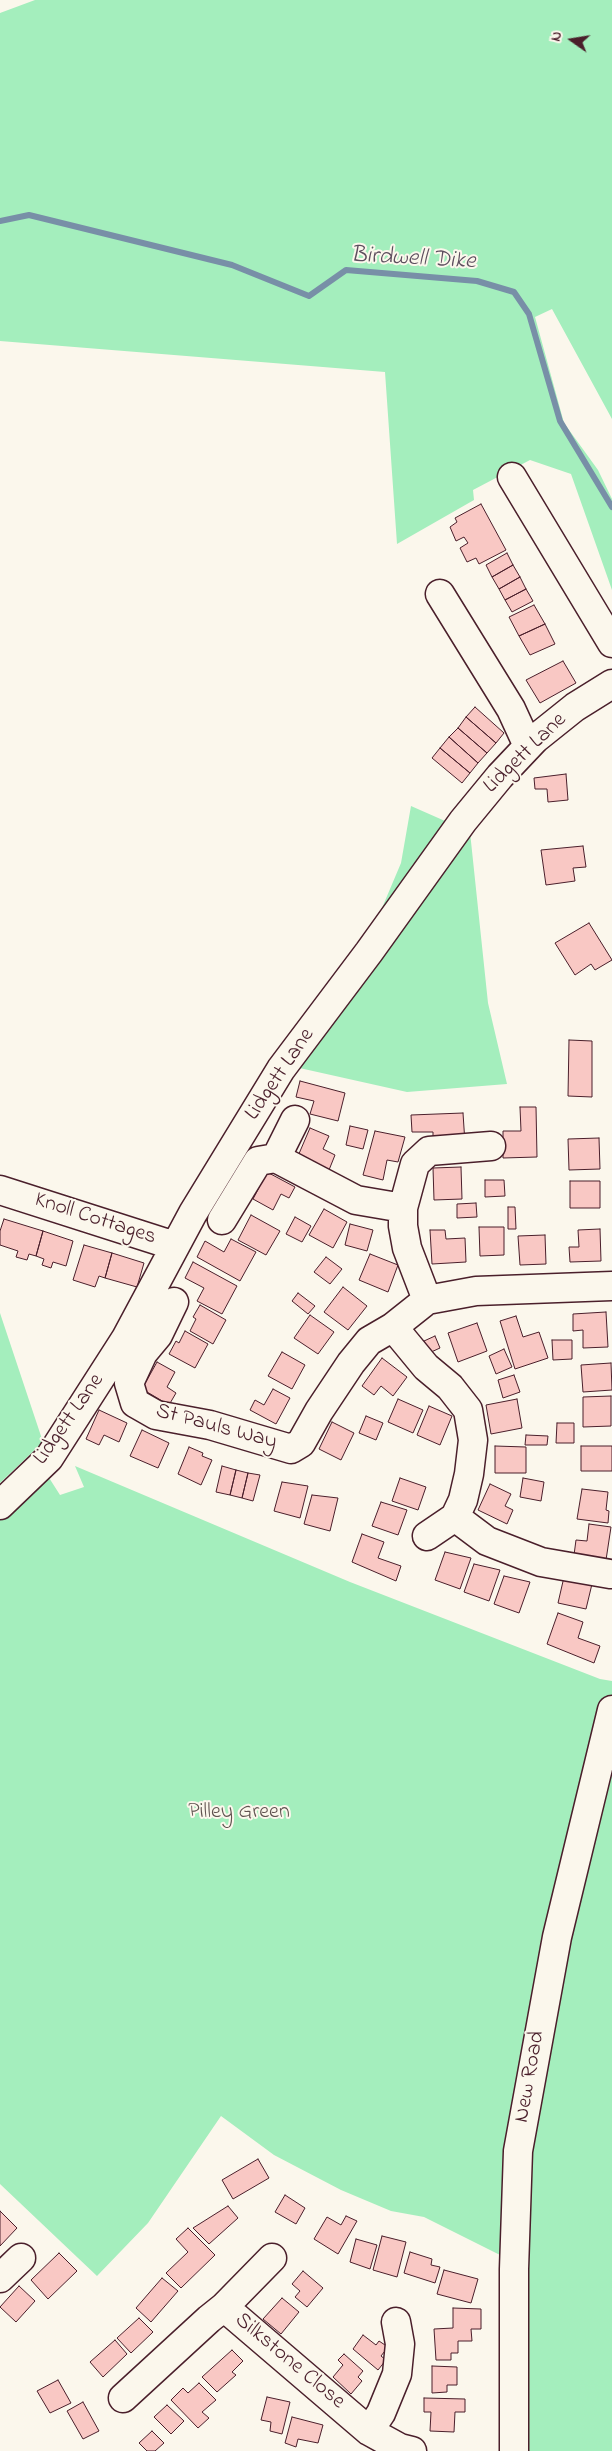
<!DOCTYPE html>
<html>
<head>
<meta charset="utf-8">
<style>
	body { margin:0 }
	#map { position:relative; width:612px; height:2451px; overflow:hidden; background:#fbf7ec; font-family:"Indie Flower",sans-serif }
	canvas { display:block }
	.north { position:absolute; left:547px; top:15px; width:50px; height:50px; -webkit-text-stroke:4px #fbf7ec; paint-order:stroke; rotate:283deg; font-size:14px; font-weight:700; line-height:20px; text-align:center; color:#4a1f2b }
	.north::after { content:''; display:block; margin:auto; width:18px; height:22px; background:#4a1f2b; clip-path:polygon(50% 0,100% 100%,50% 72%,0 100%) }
</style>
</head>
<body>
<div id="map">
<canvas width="612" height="2451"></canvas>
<div class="north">N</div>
</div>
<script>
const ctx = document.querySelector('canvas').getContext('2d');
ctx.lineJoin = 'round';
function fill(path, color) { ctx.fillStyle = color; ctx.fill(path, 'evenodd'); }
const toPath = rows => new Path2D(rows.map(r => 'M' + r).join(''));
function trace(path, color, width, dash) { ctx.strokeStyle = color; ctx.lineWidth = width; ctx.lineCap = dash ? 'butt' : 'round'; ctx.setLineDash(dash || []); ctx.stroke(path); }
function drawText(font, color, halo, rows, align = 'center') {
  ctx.font = font + ' "Indie Flower",sans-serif'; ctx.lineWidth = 4; ctx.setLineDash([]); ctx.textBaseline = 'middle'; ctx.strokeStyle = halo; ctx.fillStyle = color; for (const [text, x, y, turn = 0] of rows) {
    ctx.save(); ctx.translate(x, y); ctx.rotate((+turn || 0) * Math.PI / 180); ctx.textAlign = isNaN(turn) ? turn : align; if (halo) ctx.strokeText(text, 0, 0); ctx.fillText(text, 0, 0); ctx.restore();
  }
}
fill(toPath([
	[35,0,612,0,612,419,552,309,535,317,564,423,598,470,612,499,612,590,571,474,530,460,473,490,474,500,397,544,385,372,0,341,0,13],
	[411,806,470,832,488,1003,507,1084,407,1092,295,1067,371,934,401,863],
	[0,1313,43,1442,0,1483],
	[75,1466,350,1582,600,1679,612,1681,612,2451,529,2451,527,2262,500,2255,424,2217,391,2211,341,2190,274,2155,221,2116,148,2223,97,2276,0,2184,0,1520,46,1473,60,1495,84,1487]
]), '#a4eebd');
trace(toPath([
	[0,221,29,215,232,265,309,296,346,270,477,281,514,292,529,314,560,421,612,507]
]), '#788fa7', 6);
const building = toPath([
	[481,504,506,550,479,564,476,558,467,562,460,548,468,543,464,537,456,541,450,527,457,522,455,518,481,504],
	[507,553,513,565,492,577,486,565,507,553],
	[513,565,520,577,499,589,492,577,513,565],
	[520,577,526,589,505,600,499,589,520,577],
	[526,589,533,601,512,612,505,600,526,589],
	[534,605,545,624,519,636,509,617,534,605],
	[545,624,555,644,530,655,519,636,545,624],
	[563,661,576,683,540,703,526,680,563,661],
	[475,707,504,733,496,743,466,717,475,707],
	[466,717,496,743,487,753,458,728,466,717],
	[458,728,487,753,478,763,449,737,458,728],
	[449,737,478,763,470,773,440,748,449,737],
	[440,748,470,773,462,783,432,758,440,748],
	[566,774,568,800,548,802,547,789,535,789,534,778,566,774],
	[583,846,586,867,573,868,575,881,546,885,541,850,583,846],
	[589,923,612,960,595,970,591,964,575,975,555,943,589,923],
	[569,1040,592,1041,592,1097,568,1096,569,1040],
	[300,1081,345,1093,338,1121,310,1114,314,1101,296,1097,300,1081],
	[520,1107,536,1107,537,1157,503,1158,503,1131,521,1131,520,1107],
	[463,1113,465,1143,433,1144,433,1132,412,1132,411,1115,463,1113],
	[350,1126,368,1130,363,1149,346,1145,350,1126],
	[310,1128,329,1136,323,1149,335,1155,329,1170,298,1156,310,1128],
	[375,1131,405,1137,398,1162,387,1160,383,1180,363,1175,375,1131],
	[599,1138,600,1169,569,1170,568,1139,599,1138],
	[461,1167,462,1199,434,1200,433,1168,461,1167],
	[267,1172,295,1187,289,1198,281,1194,273,1210,253,1199,267,1172],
	[485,1180,504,1180,505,1196,485,1197,485,1180],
	[570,1181,600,1181,600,1208,570,1208,570,1181],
	[476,1203,477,1217,457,1218,457,1204,476,1203],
	[508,1207,515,1207,516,1229,508,1229,508,1207],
	[324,1209,347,1222,333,1248,309,1235,324,1209],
	[251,1215,280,1231,266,1255,238,1240,251,1215],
	[295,1217,311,1226,302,1242,286,1234,295,1217],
	[4,1219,43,1231,36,1256,29,1254,27,1260,16,1257,18,1251,0,1245,0,1231,4,1219],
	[350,1224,373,1230,367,1251,345,1245,350,1224],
	[479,1227,504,1227,504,1255,480,1256,479,1227],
	[600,1229,601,1261,570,1262,569,1247,579,1247,578,1230,600,1229],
	[430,1230,445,1230,446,1239,465,1238,466,1262,432,1264,430,1230],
	[43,1231,73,1241,66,1266,53,1262,51,1268,42,1265,44,1259,36,1256,43,1231],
	[545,1235,546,1264,520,1265,518,1236,545,1235],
	[231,1239,256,1252,240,1281,197,1257,205,1241,224,1252,231,1239],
	[84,1245,112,1253,105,1278,99,1276,95,1287,73,1280,84,1245],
	[112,1253,144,1263,137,1287,105,1278,112,1253],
	[370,1254,398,1265,388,1292,359,1280,370,1254],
	[326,1257,342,1269,330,1284,314,1272,326,1257],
	[193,1262,237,1286,222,1314,197,1301,204,1288,185,1278,193,1262],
	[343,1287,367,1306,348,1330,324,1312,343,1287],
	[298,1293,315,1306,308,1314,292,1301,298,1293],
	[200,1305,226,1320,213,1344,190,1331,196,1319,193,1317,200,1305],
	[606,1312,608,1347,583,1348,583,1330,573,1331,573,1314,606,1312],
	[310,1315,334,1332,318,1354,294,1338,310,1315],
	[516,1316,523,1337,539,1332,548,1358,515,1369,500,1321,516,1316],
	[477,1323,487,1351,458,1362,448,1333,477,1323],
	[185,1331,208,1344,195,1368,169,1354,176,1341,179,1343,185,1331],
	[435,1336,440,1348,429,1353,424,1341,435,1336],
	[552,1340,572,1340,572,1359,553,1360,552,1340],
	[504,1349,512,1367,496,1374,489,1356,504,1349],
	[282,1352,305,1365,292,1389,268,1376,282,1352],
	[382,1358,407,1377,393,1396,381,1386,374,1395,362,1386,382,1358],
	[157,1362,175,1372,167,1387,176,1393,169,1405,142,1389,157,1362],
	[611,1363,612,1390,583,1392,581,1365,611,1363],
	[514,1375,520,1392,503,1398,498,1380,514,1375],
	[273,1389,290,1398,276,1424,250,1410,255,1400,264,1405,273,1389],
	[611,1396,611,1426,583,1427,583,1397,611,1396],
	[398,1399,423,1410,413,1433,388,1422,398,1399],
	[517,1399,522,1428,491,1434,486,1405,517,1399],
	[429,1406,452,1416,440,1445,417,1435,429,1406],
	[99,1410,127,1423,119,1442,104,1435,99,1445,86,1439,99,1410],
	[366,1416,383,1423,376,1440,359,1433,366,1416],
	[332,1422,354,1433,341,1460,319,1449,332,1422],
	[557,1423,574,1423,574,1443,556,1443,557,1423],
	[142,1430,169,1443,158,1468,130,1456,142,1430],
	[526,1435,548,1436,547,1445,525,1445,526,1435],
	[495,1446,526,1447,526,1473,495,1473,495,1446],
	[581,1446,612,1446,612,1471,581,1471,581,1446],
	[189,1447,203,1453,202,1456,212,1460,201,1485,178,1474,189,1447],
	[222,1466,236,1470,230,1495,216,1492,222,1466],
	[236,1470,248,1473,242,1498,230,1495,236,1470],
	[248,1473,260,1475,253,1501,242,1498,248,1473],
	[400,1478,426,1487,418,1510,392,1501,400,1478],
	[523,1478,544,1482,541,1501,520,1497,523,1478],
	[282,1482,308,1486,300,1518,274,1511,282,1482],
	[490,1484,511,1494,505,1506,513,1510,507,1524,478,1510,490,1484],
	[582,1489,608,1492,606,1510,609,1511,608,1523,577,1519,582,1489],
	[312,1495,338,1498,330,1531,304,1524,312,1495],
	[381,1502,407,1510,398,1535,372,1526,381,1502],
	[589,1524,611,1527,606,1560,574,1555,576,1540,587,1541,589,1524],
	[362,1534,384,1542,378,1558,401,1566,396,1581,352,1562,362,1534],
	[445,1552,471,1558,460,1589,435,1580,445,1552],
	[474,1564,500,1570,489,1601,464,1592,474,1564],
	[504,1576,530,1582,519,1613,494,1604,504,1576],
	[564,1577,592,1584,586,1609,558,1603,564,1577],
	[558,1613,583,1622,578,1638,600,1646,594,1663,547,1644,558,1613],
	[258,2159,269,2178,233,2199,222,2180,258,2159],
	[285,2195,305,2208,296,2224,275,2212,285,2195],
	[228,2206,238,2218,209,2244,193,2228,228,2206],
	[0,2211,17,2228,0,2246,0,2211],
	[346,2216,357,2221,338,2254,314,2239,327,2217,341,2225,346,2216],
	[188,2228,215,2255,181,2288,166,2273,188,2252,176,2239,188,2228],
	[382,2236,406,2242,397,2277,373,2270,382,2236],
	[356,2239,377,2245,370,2269,350,2262,356,2239],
	[410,2252,432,2259,431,2265,440,2267,435,2283,404,2273,410,2252],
	[59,2253,77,2271,48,2299,31,2280,59,2253],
	[444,2270,478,2279,471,2303,437,2294,444,2270],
	[303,2271,323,2288,307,2307,295,2297,300,2291,292,2284,303,2271],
	[162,2278,178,2291,151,2322,136,2308,162,2278],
	[19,2286,35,2301,16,2322,0,2307,19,2286],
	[282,2298,299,2312,281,2334,263,2319,282,2298],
	[453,2308,481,2309,481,2329,471,2329,472,2341,458,2341,458,2353,451,2353,451,2360,436,2360,434,2329,453,2328,453,2308],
	[139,2318,153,2332,131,2353,117,2338,139,2318],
	[363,2335,376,2345,379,2341,388,2347,381,2356,386,2360,378,2370,353,2349,363,2335],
	[115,2340,127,2354,103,2377,90,2362,115,2340],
	[232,2350,243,2361,232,2372,236,2375,217,2392,202,2377,232,2350],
	[344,2354,363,2371,358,2377,362,2381,351,2394,333,2377,343,2365,338,2360,344,2354],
	[432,2366,457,2367,457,2385,447,2385,447,2392,432,2393,432,2366],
	[58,2380,71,2403,50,2413,37,2391,58,2380],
	[199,2383,216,2400,202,2412,209,2418,198,2428,171,2400,183,2388,188,2393,199,2383],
	[267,2397,290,2402,282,2434,270,2431,271,2422,261,2420,267,2397],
	[424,2398,465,2399,465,2412,455,2412,454,2432,430,2431,431,2412,424,2412,424,2398],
	[83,2402,99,2431,83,2439,67,2411,83,2402],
	[167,2405,184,2421,171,2434,154,2417,167,2405],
	[292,2417,323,2425,318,2443,298,2439,296,2447,285,2443,292,2417],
	[152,2431,164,2443,155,2451,147,2451,139,2443,152,2431]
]);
fill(building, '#f9c8c4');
trace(building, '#4a1f2b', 1);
const minor = toPath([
	[512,477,612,643],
	[440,594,511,709,528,746],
	[295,1120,276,1158,356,1200,403,1208],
	[0,1190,175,1246],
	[222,1220,258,1161,276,1158],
	[427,1300,407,1248,403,1226,403,1208,415,1164,429,1151,491,1146],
	[174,1302,158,1335,143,1353,129,1383,135,1403,156,1415,210,1425,291,1449,301,1443,319,1411,351,1363,369,1341,393,1327,427,1300,476,1291,612,1286],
	[393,1327,426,1367,450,1387,468,1410,473,1440,469,1474,463,1500,455,1517,427,1536],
	[0,1505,49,1458,126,1338,193,1213,281,1069,369,952,463,821,500,776,535,739,575,707,612,684],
	[455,1517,487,1541,541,1562,610,1574],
	[272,2258,224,2307,369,2431,400,2448,412,2451],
	[0,2278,21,2258],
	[123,2398,209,2319,224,2307],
	[369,2431,381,2413,397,2374,400,2344,396,2322],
	[514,2451,514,2269,518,2151,557,1937,612,1710]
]);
trace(minor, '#4a1f2b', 31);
trace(minor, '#fbf7ec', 28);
drawText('22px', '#4a1f2b', '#fbf7ec', [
	["Lidgett Lane",526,754,-44],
	["Lidgett Lane",281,1075,-56],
	["Knoll Cottages",95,1220,18],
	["Lidgett Lane",70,1420,-55],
	["St Pauls Way",216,1428,15],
	["New Road",531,2077,-80],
	["Silkstone Close",289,2362,40]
]);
drawText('22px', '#605350', '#fbf7ec', [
	["Pilley Green",239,1813]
]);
drawText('italic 24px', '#5d4e5e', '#fbf7ec', [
	["Birdwell Dike",413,260,3]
]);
</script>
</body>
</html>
